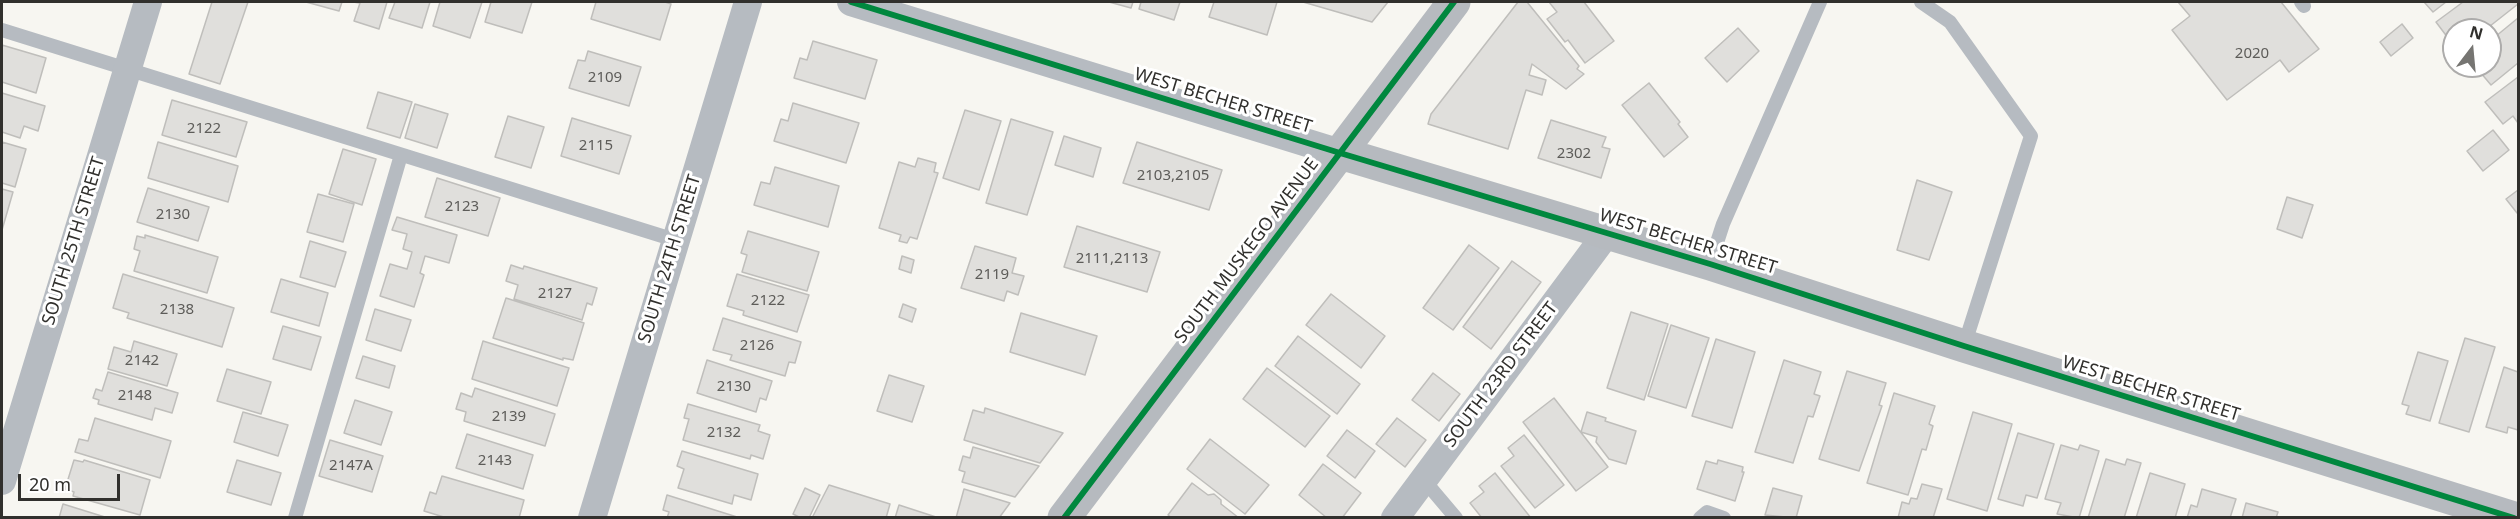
<!DOCTYPE html>
<html>
<head>
<meta charset="utf-8">
<style>
	body { margin:0 }
	#map { position:relative; width:2520px; height:519px; overflow:hidden; background:#f7f6f1; font-family:"Noto Sans",sans-serif }
	canvas { display:block }
	.frame { position:absolute; inset:0; border:3px solid #31302d; pointer-events:none }
	.north { position:absolute; left:2442px; top:18px; width:60px; height:60px; box-sizing:border-box; background:#fff; border:2px solid #adacab; border-radius:50%; rotate:16deg; font-size:16px; font-weight:700; line-height:24px; text-align:center; color:#31302d }
	.north::after { content:''; display:block; margin:auto; width:21px; height:27px; background:#767572; clip-path:polygon(50% 0,100% 100%,50% 72%,0 100%) }
	.scale { position:absolute; left:18px; top:474px; width:102px; height:27px; box-sizing:border-box; border:3px solid #31302d; border-top:0; padding-left:8px; font-size:18px; line-height:21px; white-space:nowrap; color:#31302d; -webkit-text-stroke:4px #fff; paint-order:stroke }
</style>
</head>
<body>
<div id="map">
<canvas width="2520" height="519"></canvas>
<div class="frame"></div>
<div class="north">N</div>
<div class="scale">20 m</div>
</div>
<script>
const ctx = document.querySelector('canvas').getContext('2d');
ctx.lineJoin = 'round';
function fill(path, color) { ctx.fillStyle = color; ctx.fill(path, 'evenodd'); }
const toPath = rows => new Path2D(rows.map(r => 'M' + r).join(''));
function trace(path, color, width, dash) { ctx.strokeStyle = color; ctx.lineWidth = width; ctx.lineCap = dash ? 'butt' : 'round'; ctx.setLineDash(dash || []); ctx.stroke(path); }
function drawText(font, color, halo, rows, align = 'center') {
  ctx.font = font + ' "Noto Sans",sans-serif'; ctx.lineWidth = 6; ctx.setLineDash([]); ctx.textBaseline = 'middle'; ctx.strokeStyle = halo; ctx.fillStyle = color; for (const [text, x, y, turn = 0] of rows) {
    ctx.save(); ctx.translate(x, y); ctx.rotate((+turn || 0) * Math.PI / 180); ctx.textAlign = isNaN(turn) ? turn : align; if (halo) ctx.strokeText(text, 0, 0); ctx.fillText(text, 0, 0); ctx.restore();
  }
}
const building = toPath([
	[212,2,248,2,220,84,189,74,212,2],
	[306,2,342,2,339,11,306,2],
	[353,2,387,2,379,29,354,21,360,3,353,2],
	[395,2,430,2,422,28,389,18,395,2],
	[440,2,482,2,470,38,433,26,440,2],
	[491,2,532,2,522,33,485,22,491,2],
	[596,2,665,2,671,4,660,40,591,19,596,2],
	[1109,2,1133,2,1131,8,1109,2],
	[1141,2,1180,2,1174,20,1139,9,1141,2],
	[1214,2,1277,2,1267,35,1209,17,1214,2],
	[1303,2,1388,2,1372,22,1303,2],
	[1518,2,1527,2,1579,66,1577,69,1584,74,1566,89,1532,64,1529,75,1546,80,1542,95,1526,90,1508,149,1428,124,1431,114,1518,2],
	[1549,2,1584,2,1614,41,1585,63,1568,40,1565,42,1547,19,1557,12,1549,2],
	[2178,2,2281,2,2319,49,2289,72,2280,60,2227,100,2172,30,2190,16,2178,2],
	[2424,2,2446,2,2433,12,2424,2],
	[2463,2,2518,2,2518,4,2485,30,2454,30,2454,46,2436,22,2463,2],
	[2518,18,2518,63,2491,85,2475,66,2490,66,2490,41,2518,18],
	[2402,24,2413,38,2391,56,2380,42,2402,24],
	[1738,28,1759,51,1727,82,1705,58,1738,28],
	[813,41,877,60,865,99,794,78,800,58,807,60,813,41],
	[2,45,46,58,36,93,2,82,2,45],
	[588,51,641,67,629,106,569,88,578,60,585,61,588,51],
	[2518,77,2518,123,2513,116,2503,124,2485,102,2518,77],
	[1649,83,1680,122,1678,124,1688,137,1664,157,1622,105,1649,83],
	[378,92,412,102,400,138,367,128,378,92],
	[2,93,45,106,38,131,24,126,20,138,2,132,2,93],
	[172,100,247,122,236,157,162,135,172,100],
	[793,103,859,123,846,163,774,141,781,119,788,121,793,103],
	[415,104,448,114,437,148,405,138,415,104],
	[965,110,1001,121,979,190,943,178,965,110],
	[508,116,544,127,531,168,495,157,508,116],
	[572,118,631,136,619,174,561,156,572,118],
	[1011,119,1053,132,1027,215,986,203,1011,119],
	[1551,120,1606,137,1602,147,1610,149,1601,178,1538,158,1551,120],
	[2493,130,2509,150,2483,171,2467,151,2493,130],
	[1064,136,1101,148,1093,177,1055,165,1064,136],
	[2,142,26,149,15,187,2,183,2,142],
	[158,142,238,166,228,202,148,178,158,142],
	[1137,142,1222,170,1209,210,1123,183,1137,142],
	[343,149,376,159,362,205,329,194,343,149],
	[918,158,936,163,934,172,938,173,917,239,910,237,907,243,899,241,901,235,879,228,899,162,915,167,918,158],
	[775,167,839,186,828,227,754,205,761,182,770,184,775,167],
	[437,178,500,198,488,236,425,217,437,178],
	[1917,180,1952,192,1929,260,1897,250,1917,180],
	[148,188,209,207,198,241,137,222,148,188],
	[2,189,13,192,2,230,2,189],
	[2518,190,2518,212,2517,213,2506,199,2518,190],
	[318,194,354,204,343,242,307,232,318,194],
	[2287,197,2313,205,2302,238,2277,229,2287,197],
	[397,217,457,235,449,263,425,256,420,273,424,275,414,307,380,296,390,264,407,269,412,252,403,249,407,234,392,230,397,217],
	[1077,226,1160,252,1147,292,1064,267,1077,226],
	[748,231,819,252,807,291,742,272,747,255,741,253,748,231],
	[145,235,218,257,207,293,134,271,140,251,134,249,137,236,145,238,145,235],
	[310,241,346,252,335,287,300,277,310,241],
	[1469,245,1499,268,1453,330,1423,308,1469,245],
	[975,246,1016,258,1012,273,1024,276,1018,295,1007,291,1004,301,961,288,975,246],
	[902,256,914,260,911,273,899,269,902,256],
	[1512,261,1541,282,1491,349,1463,327,1512,261],
	[511,265,523,269,524,266,597,288,592,305,587,303,582,320,514,299,518,285,506,281,511,265],
	[123,274,234,308,222,347,127,318,129,313,113,308,123,274],
	[737,274,809,295,797,332,743,315,744,311,727,306,737,274],
	[281,279,328,293,319,326,271,312,281,279],
	[1331,294,1385,336,1361,368,1306,325,1331,294],
	[506,298,584,323,573,360,563,358,563,360,493,338,506,298],
	[903,304,916,309,912,322,899,317,903,304],
	[375,309,411,320,401,351,366,340,375,309],
	[1631,312,1668,324,1644,400,1607,388,1631,312],
	[1021,313,1097,336,1085,375,1010,352,1021,313],
	[723,318,801,342,795,363,789,362,785,376,730,360,732,355,713,350,723,318],
	[1671,325,1709,338,1686,408,1648,396,1671,325],
	[283,326,321,337,311,370,273,359,283,326],
	[1298,336,1360,384,1337,414,1275,366,1298,336],
	[2465,338,2495,347,2469,432,2439,423,2465,338],
	[1716,339,1755,352,1732,428,1692,416,1716,339],
	[134,341,177,354,167,386,108,369,114,347,131,352,134,341],
	[483,341,569,368,557,406,472,379,483,341],
	[2418,352,2448,361,2430,421,2406,414,2409,406,2402,404,2418,352],
	[363,356,395,366,389,388,356,378,363,356],
	[707,360,772,381,766,400,760,398,756,412,697,393,707,360],
	[1784,360,1821,372,1814,394,1820,396,1813,417,1808,416,1793,463,1755,452,1784,360],
	[2504,367,2518,372,2518,430,2508,427,2507,433,2486,427,2504,367],
	[1267,368,1330,416,1305,447,1243,399,1267,368],
	[227,369,271,382,261,414,217,401,227,369],
	[1847,371,1886,383,1879,405,1882,406,1859,471,1819,459,1847,371],
	[108,372,178,393,172,413,155,408,152,420,98,404,99,400,93,398,96,389,102,391,108,372],
	[1433,373,1460,394,1439,421,1412,400,1433,373],
	[889,375,924,386,912,422,877,411,889,375],
	[475,388,555,414,545,446,464,421,466,412,456,409,461,393,472,397,475,388],
	[1894,393,1935,406,1929,424,1933,426,1926,450,1922,449,1908,495,1867,483,1894,393],
	[1554,398,1608,467,1576,491,1523,422,1554,398],
	[355,400,392,412,381,445,344,433,355,400],
	[688,404,760,425,758,431,770,435,763,459,751,455,750,459,683,440,689,419,684,418,688,404],
	[985,408,1063,433,1040,463,964,440,973,410,984,413,985,408],
	[243,412,288,425,278,456,234,442,243,412],
	[1587,412,1606,418,1605,421,1636,431,1626,464,1609,459,1596,442,1597,437,1581,432,1587,412],
	[1973,412,2012,424,1987,511,1947,499,1973,412],
	[95,418,171,441,160,478,75,452,79,439,88,441,95,418],
	[1397,418,1426,440,1405,467,1376,444,1397,418],
	[1347,430,1375,451,1355,478,1327,456,1347,430],
	[2018,433,2054,444,2037,498,2026,495,2023,506,1998,499,2018,433],
	[467,434,533,455,523,489,456,468,467,434],
	[1524,435,1564,485,1535,508,1501,466,1514,456,1508,448,1524,435],
	[1210,439,1269,485,1245,514,1187,469,1210,439],
	[330,440,383,456,372,492,319,476,330,440],
	[2061,445,2078,450,2080,445,2099,451,2079,518,2057,514,2061,503,2045,499,2061,445],
	[973,447,1039,466,1015,497,962,482,965,472,959,470,963,456,970,458,973,447],
	[682,451,758,474,751,500,734,495,732,504,678,488,684,469,677,466,682,451],
	[2106,459,2125,465,2127,459,2141,463,2124,518,2088,518,2106,459],
	[74,460,83,462,84,460,150,480,140,515,73,496,74,492,65,489,74,460],
	[237,460,281,473,271,505,227,492,237,460],
	[1718,460,1743,467,1742,472,1744,472,1735,501,1697,489,1706,461,1717,464,1718,460],
	[1323,464,1361,493,1342,518,1327,518,1299,495,1323,464],
	[1495,473,1531,518,1482,518,1470,503,1484,492,1479,486,1495,473],
	[2150,473,2185,484,2175,518,2136,518,2150,473],
	[442,476,524,500,519,518,447,518,424,511,430,492,436,494,442,476],
	[1192,483,1208,495,1214,494,1221,500,1221,504,1239,518,1172,518,1168,515,1192,483],
	[1922,484,1942,489,1933,518,1898,518,1902,502,1909,504,1911,498,1917,499,1922,484],
	[829,485,890,504,886,518,812,518,829,485],
	[805,488,820,495,809,518,801,518,793,514,805,488],
	[1773,488,1802,496,1796,518,1765,515,1773,488],
	[964,489,1010,503,999,518,956,518,964,489],
	[2202,489,2236,499,2230,518,2187,518,2191,505,2197,507,2202,489],
	[667,495,737,517,737,518,667,518,669,512,663,510,667,495],
	[2246,503,2278,512,2276,518,2242,518,2246,503],
	[63,504,108,518,59,518,63,504],
	[899,505,939,518,895,518,899,505]
]);
fill(building, '#e0dfdc');
trace(building, '#bfbebb', 1.5);
trace(toPath([
	[1921,2,1950,22,2031,136,1964,346],
	[2301,2,2304,6],
	[2,30,675,240],
	[1710,264,1723,224,1820,2],
	[1423,479,1456,518],
	[295,518,401,155],
	[1700,518,1707,512,1724,518]
]), '#b6bbc1', 14);
trace(toPath([
	[851,2,1340,153],
	[2,481,148,2],
	[592,518,748,2],
	[1395,518,1607,233]
]), '#b6bbc1', 28);
trace(toPath([
	[1340,153,1710,264,1964,346,2514,518],
	[1064,518,1454,2]
]), '#b6babf', 33);
trace(toPath([
	[851,2,1340,153,1710,264,1964,346,2514,518],
	[1064,518,1454,2]
]), '#00873e', 6);
drawText('15px', '#5d5c59', null, [
	["2020",2252,54],
	["2109",605,78],
	["2122",204,129],
	["2115",596,146],
	["2302",1574,154],
	["2103,2105",1173,176],
	["2123",462,207],
	["2130",173,215],
	["2111,2113",1112,259],
	["2119",992,275],
	["2127",555,294],
	["2122",768,301],
	["2138",177,310],
	["2126",757,346],
	["2142",142,361],
	["2130",734,387],
	["2148",135,396],
	["2139",509,417],
	["2132",724,433],
	["2143",495,461],
	["2147A",351,466]
]);
drawText('18px', '#31302d', '#fff', [
	["WEST BECHER STREET",1223,101,17],
	["SOUTH 25TH STREET",74,241,-73],
	["WEST BECHER STREET",1688,242,17],
	["SOUTH MUSKEGO AVENUE",1247,251,-53],
	["SOUTH 24TH STREET",670,259,-73],
	["SOUTH 23RD STREET",1501,375,-53],
	["WEST BECHER STREET",2151,389,17]
]);
</script>
</body>
</html>
